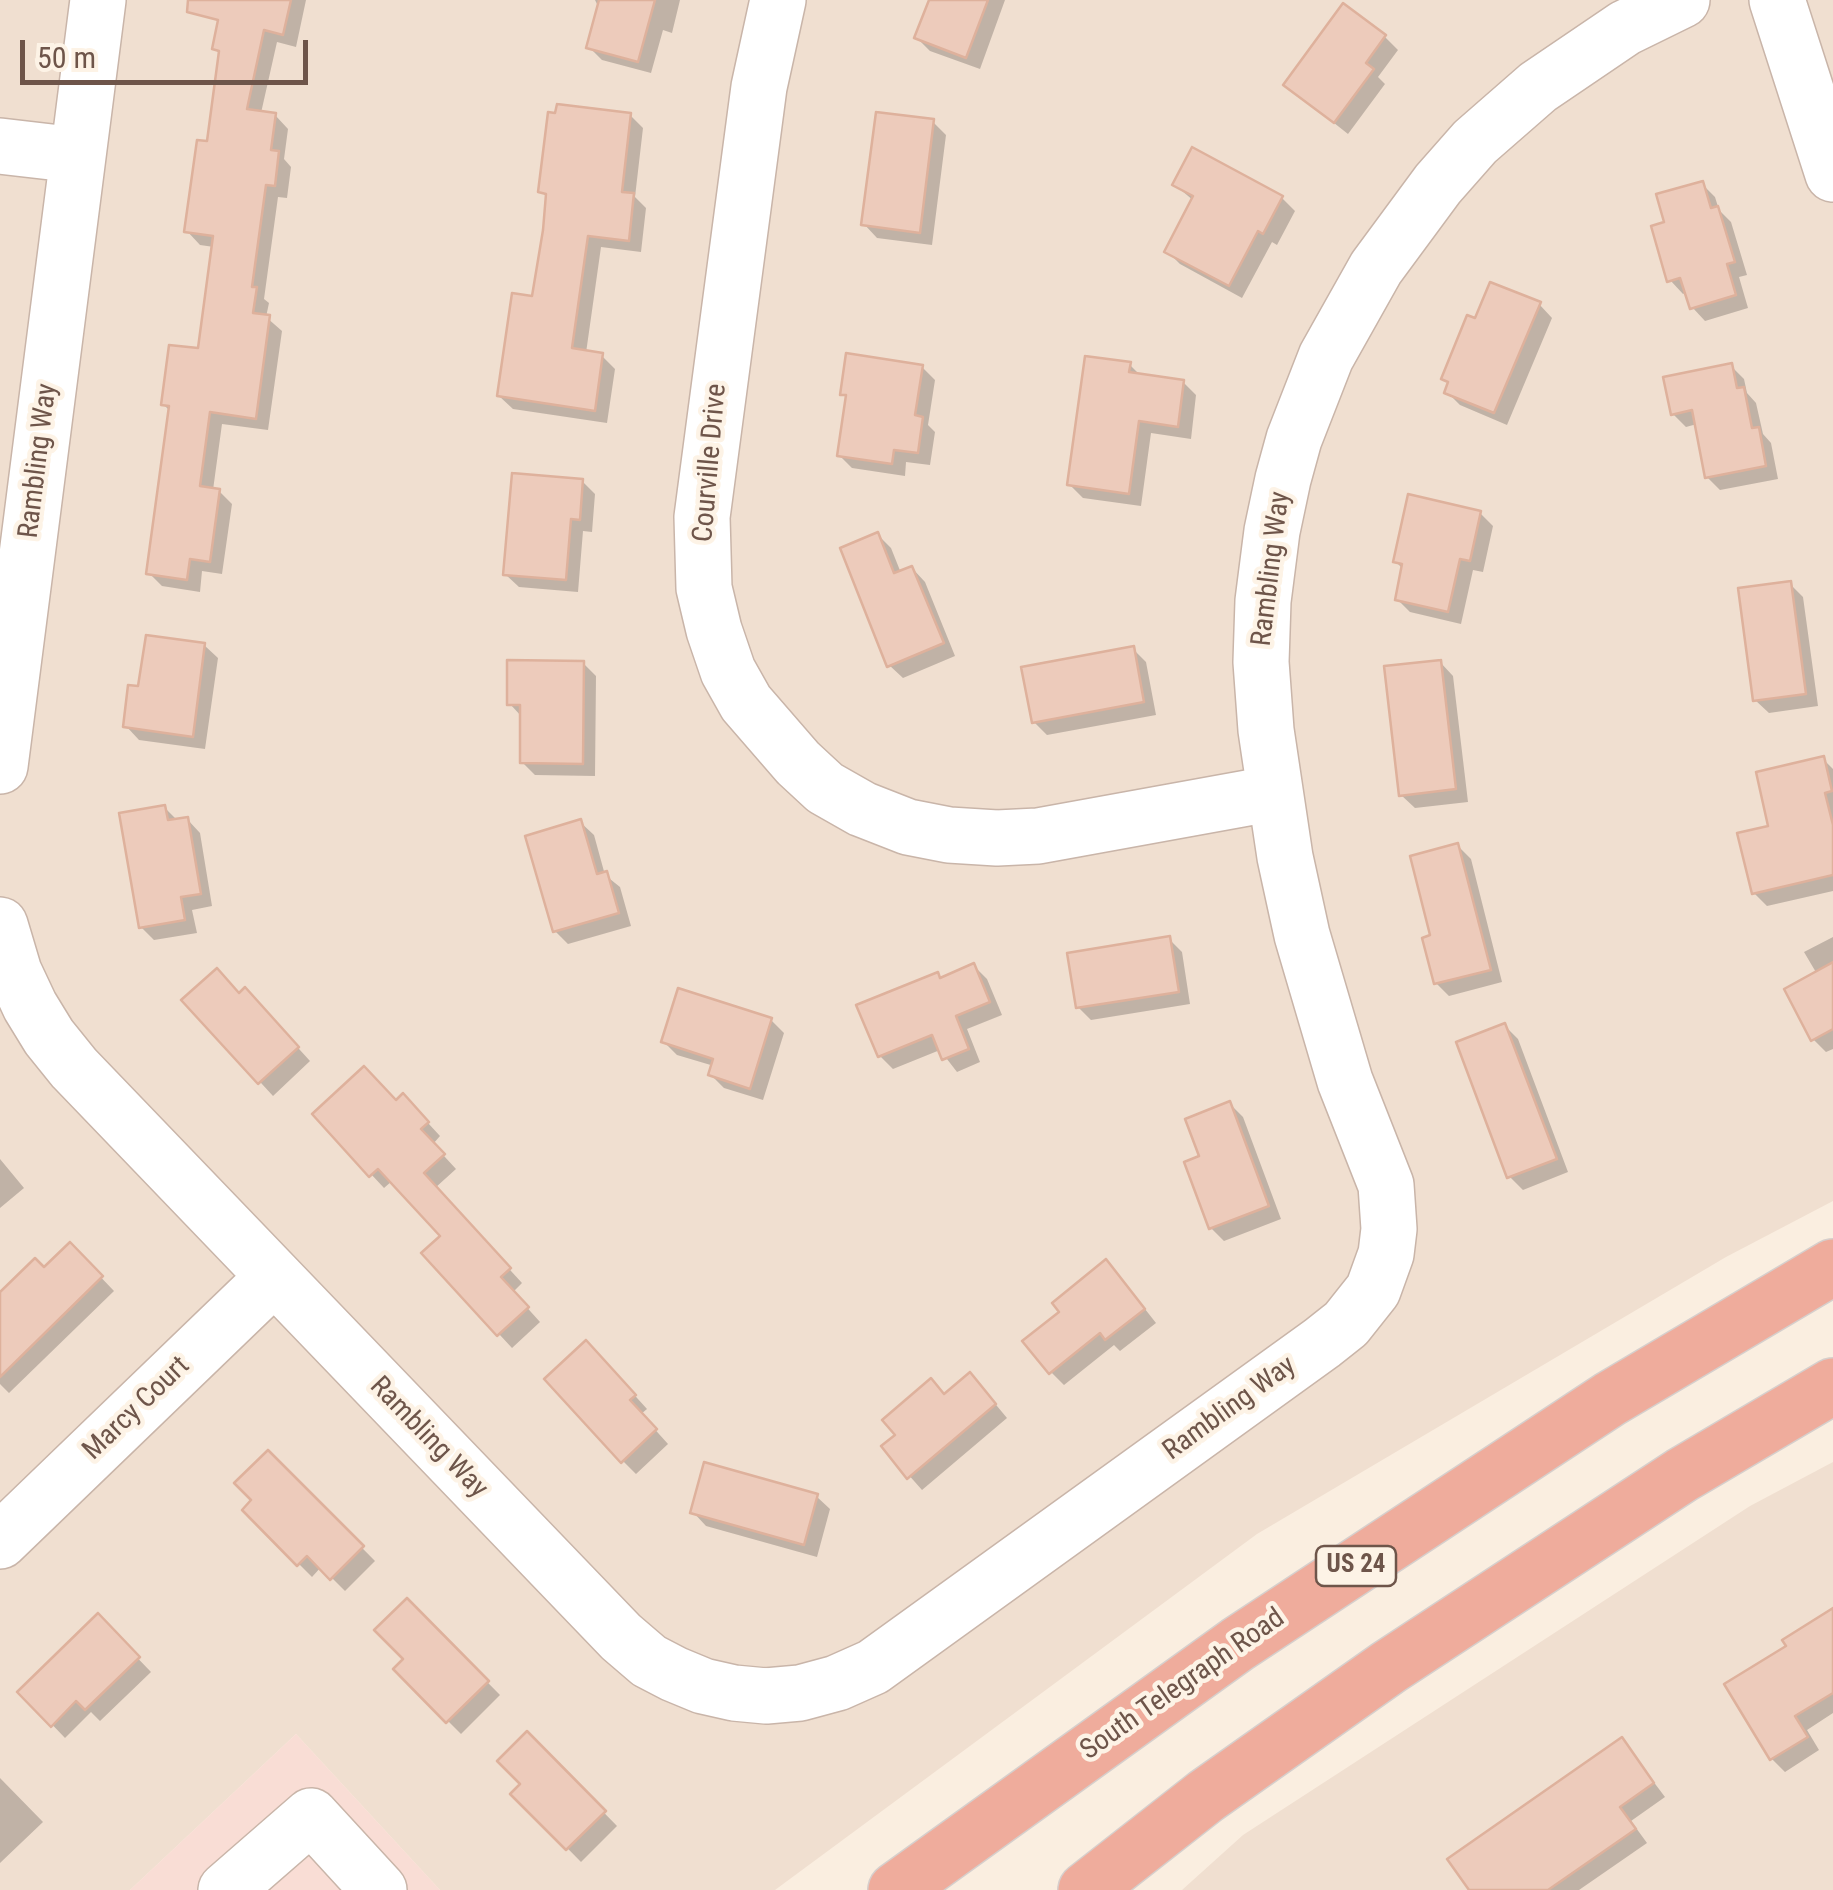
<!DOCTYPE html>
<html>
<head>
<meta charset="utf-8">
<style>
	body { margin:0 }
	#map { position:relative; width:1833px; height:1890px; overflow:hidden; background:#faeee0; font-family:"Roboto Condensed",sans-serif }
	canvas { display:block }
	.scale { position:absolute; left:20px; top:40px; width:288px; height:45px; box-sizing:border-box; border:5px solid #6e554a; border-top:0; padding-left:12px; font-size:30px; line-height:35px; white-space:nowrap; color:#6e554a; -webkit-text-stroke:8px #fdf3e6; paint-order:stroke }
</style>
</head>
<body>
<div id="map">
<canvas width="1833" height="1890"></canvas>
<div class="scale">50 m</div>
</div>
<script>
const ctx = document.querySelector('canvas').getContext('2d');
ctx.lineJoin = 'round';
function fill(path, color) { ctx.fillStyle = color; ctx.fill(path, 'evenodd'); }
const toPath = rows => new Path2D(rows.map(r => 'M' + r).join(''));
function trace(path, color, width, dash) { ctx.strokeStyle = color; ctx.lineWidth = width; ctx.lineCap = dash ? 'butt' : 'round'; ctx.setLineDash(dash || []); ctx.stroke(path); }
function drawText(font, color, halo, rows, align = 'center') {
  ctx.font = font + ' "Roboto Condensed",sans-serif'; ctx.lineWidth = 9; ctx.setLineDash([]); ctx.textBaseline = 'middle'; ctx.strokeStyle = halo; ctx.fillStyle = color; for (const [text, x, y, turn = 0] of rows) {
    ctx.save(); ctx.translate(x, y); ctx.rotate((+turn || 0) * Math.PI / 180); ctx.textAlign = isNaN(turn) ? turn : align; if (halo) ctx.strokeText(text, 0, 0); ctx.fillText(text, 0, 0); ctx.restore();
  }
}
fill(toPath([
	[0,0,1833,0,1833,1201,1726,1257,1257,1534,775,1890,440,1890,296,1734,130,1890,0,1890],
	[1833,1462,1833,1890,1182,1890,1243,1835,1750,1506]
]), '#f0dfd0');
fill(toPath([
	[296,1734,440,1890,130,1890]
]), '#f9ddd5');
fill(toPath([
	[225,0,306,0,296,47,277,42,261,113,275,115,288,129,284,159,291,167,287,198,278,197,264,299,269,303,266,317,282,331,268,430,222,424,213,490,219,491,232,504,222,574,202,571,200,592,162,586,149,573,171,412,164,405,201,351,214,247,200,245,187,231,209,144,221,55,214,48],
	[595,0,680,0,672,33,663,30,651,73,602,60,589,47,599,8],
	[931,0,1005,0,980,69,930,51,917,38],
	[1385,37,1398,50,1378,77,1385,84,1348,134,1286,85],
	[630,115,643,128,635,197,646,208,641,252,601,247,586,353,602,356,615,369,607,423,513,409,499,396,534,299,548,198,541,191,557,116],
	[933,122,946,135,932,245,877,238,864,224],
	[1702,184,1715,197,1719,210,1731,222,1747,275,1739,277,1748,308,1705,321,1692,307,1687,292,1683,294,1670,280,1667,223],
	[1175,185,1282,198,1295,211,1277,245,1272,242,1242,298,1180,264,1167,251,1194,201],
	[1539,304,1552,318,1507,425,1460,405,1447,392,1450,385,1444,378,1476,321],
	[1130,365,1141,376,1183,382,1196,395,1191,439,1151,433,1141,506,1083,498,1070,485],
	[1731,366,1744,379,1747,393,1756,403,1763,434,1771,443,1778,479,1720,490,1707,477,1697,424,1686,427,1673,414],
	[922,367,935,380,928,425,935,432,930,465,906,462,905,476,852,468,839,455,848,398,843,394],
	[582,481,595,494,592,532,583,531,578,592,519,587,505,574],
	[1480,513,1493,526,1483,572,1473,570,1461,624,1410,612,1397,599,1404,570,1396,562],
	[878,535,891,548,901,573,912,568,925,582,955,656,903,678,889,665],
	[1790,584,1803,597,1818,706,1769,713,1755,700],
	[204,645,218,658,205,749,139,740,126,726],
	[1133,649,1146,662,1156,715,1047,735,1034,722],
	[1440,662,1453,676,1468,802,1415,808,1401,795],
	[583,663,596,676,595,776,535,775,522,762,522,717,510,704],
	[1823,759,1833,769,1833,891,1767,906,1754,893,1771,828],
	[164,807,178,821,187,819,200,833,212,906,192,910,197,933,154,940,141,927],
	[580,822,594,835,605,875,620,887,631,926,568,944,555,931],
	[1458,846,1471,859,1502,982,1449,996,1436,983,1433,937],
	[1833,937,1833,1049,1826,1052,1813,1039,1817,974,1804,952],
	[1169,939,1182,952,1190,1004,1091,1020,1078,1007],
	[974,966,987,979,1002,1015,967,1029,980,1062,957,1072,940,1050,893,1069,880,1056,937,975,942,980],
	[240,996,258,1004,310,1061,273,1096,185,1000],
	[771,1020,784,1033,763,1100,724,1088,711,1075,714,1066,677,1055,664,1042],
	[1505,1026,1518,1039,1568,1172,1523,1190,1510,1177],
	[396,1103,416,1110,440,1136,433,1144,456,1169,435,1188,522,1283,513,1292,540,1322,512,1348,424,1253,443,1236,392,1181,384,1188,315,1114],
	[1230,1104,1243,1117,1281,1219,1224,1241,1211,1228],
	[0,1159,24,1188,0,1208],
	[70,1245,114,1291,9,1393,0,1384,0,1296,44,1270],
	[1119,1276,1156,1323,1120,1351,1114,1345,1064,1385,1051,1372],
	[599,1356,647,1409,641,1414,668,1444,636,1474,623,1461],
	[982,1388,1007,1418,922,1490,884,1447,945,1396],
	[268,1453,375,1561,345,1591,321,1567,312,1577,245,1510,254,1500],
	[816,1496,830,1509,817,1557,706,1526,693,1512],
	[407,1601,500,1695,461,1734,396,1669,406,1659],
	[1833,1608,1833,1713,1807,1730,1819,1750,1785,1772,1772,1759,1728,1685,1789,1647],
	[98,1617,151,1672,100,1721,91,1712,65,1738,21,1692],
	[527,1734,617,1826,581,1862,514,1794,524,1784],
	[1622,1740,1665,1797,1631,1821,1647,1843,1579,1890,1472,1890],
	[0,1778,43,1822,0,1863]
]), '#0003');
const building = toPath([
	[188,0,291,0,283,35,264,30,247,109,276,113,271,150,279,151,275,186,266,185,252,287,257,287,253,313,270,315,256,419,210,412,200,486,220,489,210,562,190,559,187,580,146,574,169,406,161,405,169,345,198,348,213,236,184,232,197,140,207,141,219,51,212,49,218,20,187,12,188,0],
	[599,0,655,0,638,62,586,48,599,0],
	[929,0,988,0,966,58,914,38,929,0],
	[1343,3,1386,35,1366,63,1374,69,1334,123,1283,85,1343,3],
	[557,104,631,113,622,192,634,193,629,241,588,236,572,348,603,353,595,411,497,396,512,293,532,296,543,230,546,194,538,192,548,112,555,113,557,104],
	[876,112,934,119,920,233,861,225,876,112],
	[1192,147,1283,196,1263,234,1258,231,1229,286,1164,252,1193,196,1172,185,1192,147],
	[1703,181,1711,208,1718,206,1735,262,1727,264,1736,295,1690,309,1680,278,1667,282,1651,226,1664,222,1656,194,1703,181],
	[1490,282,1541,302,1494,413,1444,393,1448,382,1441,379,1467,315,1475,318,1490,282],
	[846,353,923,365,915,415,923,417,918,453,894,450,892,464,837,456,846,395,840,395,846,353],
	[1085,356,1131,362,1129,372,1184,380,1178,427,1139,421,1129,494,1067,485,1085,356],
	[1732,363,1737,388,1744,387,1752,428,1759,427,1766,466,1705,478,1692,410,1671,415,1663,377,1732,363],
	[512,473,583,479,580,520,571,519,566,580,503,575,512,473],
	[1408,494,1481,511,1470,561,1460,559,1448,612,1395,600,1402,564,1393,562,1408,494],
	[878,532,894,573,912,566,944,643,887,667,840,548,878,532],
	[1791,581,1806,694,1753,701,1738,588,1791,581],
	[146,635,205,643,193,737,123,727,128,685,138,686,146,635],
	[1134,646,1144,702,1032,723,1021,667,1134,646],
	[507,660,584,661,583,764,520,763,520,705,507,705,507,660],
	[1441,660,1456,789,1399,796,1384,666,1441,660],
	[1824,756,1832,791,1825,793,1833,825,1833,875,1752,894,1737,833,1768,826,1756,772,1824,756],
	[165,805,168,820,188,817,201,894,181,897,185,920,139,928,119,813,165,805],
	[581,819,597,874,607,871,619,913,553,932,525,836,581,819],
	[1458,843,1491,970,1434,984,1422,938,1430,935,1410,856,1458,843],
	[1170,936,1179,992,1076,1008,1067,953,1170,936],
	[1833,962,1833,1029,1811,1041,1784,989,1833,962],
	[974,963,990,1002,956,1016,969,1049,942,1060,932,1035,878,1057,856,1005,938,972,940,978,974,963],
	[217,968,239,993,245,987,299,1047,258,1084,181,1000,217,968],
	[678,988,772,1018,750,1089,708,1075,713,1059,661,1042,678,988],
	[1505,1023,1557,1159,1507,1178,1456,1042,1505,1023],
	[364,1066,396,1100,403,1093,429,1122,421,1129,445,1154,424,1173,511,1268,501,1277,529,1307,497,1336,421,1253,440,1236,378,1169,369,1177,312,1114,364,1066],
	[1230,1101,1269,1206,1209,1229,1184,1162,1199,1156,1185,1119,1230,1101],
	[70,1242,103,1276,0,1377,0,1292,35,1258,44,1267,70,1242],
	[1106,1259,1145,1309,1105,1340,1100,1333,1049,1374,1022,1341,1059,1312,1052,1303,1106,1259],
	[586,1340,636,1395,630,1400,657,1429,621,1463,544,1379,586,1340],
	[970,1372,996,1404,907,1479,881,1446,895,1435,882,1420,931,1378,944,1394,970,1372],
	[268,1450,364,1546,330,1580,307,1556,297,1566,242,1510,251,1500,234,1483,268,1450],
	[704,1462,818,1494,804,1545,690,1513,704,1462],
	[407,1598,489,1681,446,1723,393,1669,403,1659,374,1630,407,1598],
	[1833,1608,1833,1693,1795,1716,1808,1737,1770,1760,1724,1684,1786,1646,1782,1640,1833,1608],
	[98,1613,140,1657,85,1710,76,1701,51,1727,17,1692,98,1613],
	[527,1731,606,1811,566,1850,510,1794,520,1784,497,1761,527,1731],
	[1622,1737,1654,1783,1620,1807,1636,1829,1548,1890,1469,1890,1447,1859,1622,1737]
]);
fill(building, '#edcbbb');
trace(building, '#deb19c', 2.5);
const minor = toPath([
	[778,0,759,87,702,517,704,588,714,630,728,671,746,703,798,763,825,788,862,809,908,827,949,835,997,838,1038,836,1275,793],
	[1777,0,1833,174],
	[0,146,77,155],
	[0,766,98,0],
	[0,925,14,972,30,1006,49,1037,74,1068,621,1637,649,1661,674,1674,703,1686,734,1693,766,1696,800,1693,837,1683,873,1667,1322,1343,1346,1324,1373,1290,1386,1254,1389,1229,1386,1185,1345,1081,1302,935,1285,857,1266,730,1261,662,1263,601,1272,531,1283,479,1294,439,1326,357,1376,268,1438,184,1475,142,1538,87,1625,28,1682,0],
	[0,1541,274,1277],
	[226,1890,311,1816,379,1890]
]);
const highway = toPath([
	[896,1890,1238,1644,1610,1399,1833,1267],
	[1086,1890,1206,1796,1389,1667,1682,1475,1833,1386]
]);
trace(minor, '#c9b5a9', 58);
trace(highway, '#d6cfcc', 58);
trace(minor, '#fff', 55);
trace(highway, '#efac9c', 55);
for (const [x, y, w] of [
	[1356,1566,80]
]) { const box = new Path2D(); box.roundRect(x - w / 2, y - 20, w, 40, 8); ctx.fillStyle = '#fdf3e6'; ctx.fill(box); trace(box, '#6e554a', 2.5); }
drawText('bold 25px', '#6e554a', null, [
	["US 24",1356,1566]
]);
drawText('28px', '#6e554a', '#fdf3e6', [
	["Rambling Way",39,461,-83],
	["Courville Drive",711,463,-85],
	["Rambling Way",1272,569,-83],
	["Marcy Court",137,1409,-44],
	["Rambling Way",1230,1409,-36],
	["Rambling Way",428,1438,46],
	["South Telegraph Road",1183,1685,-35]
]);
</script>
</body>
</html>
